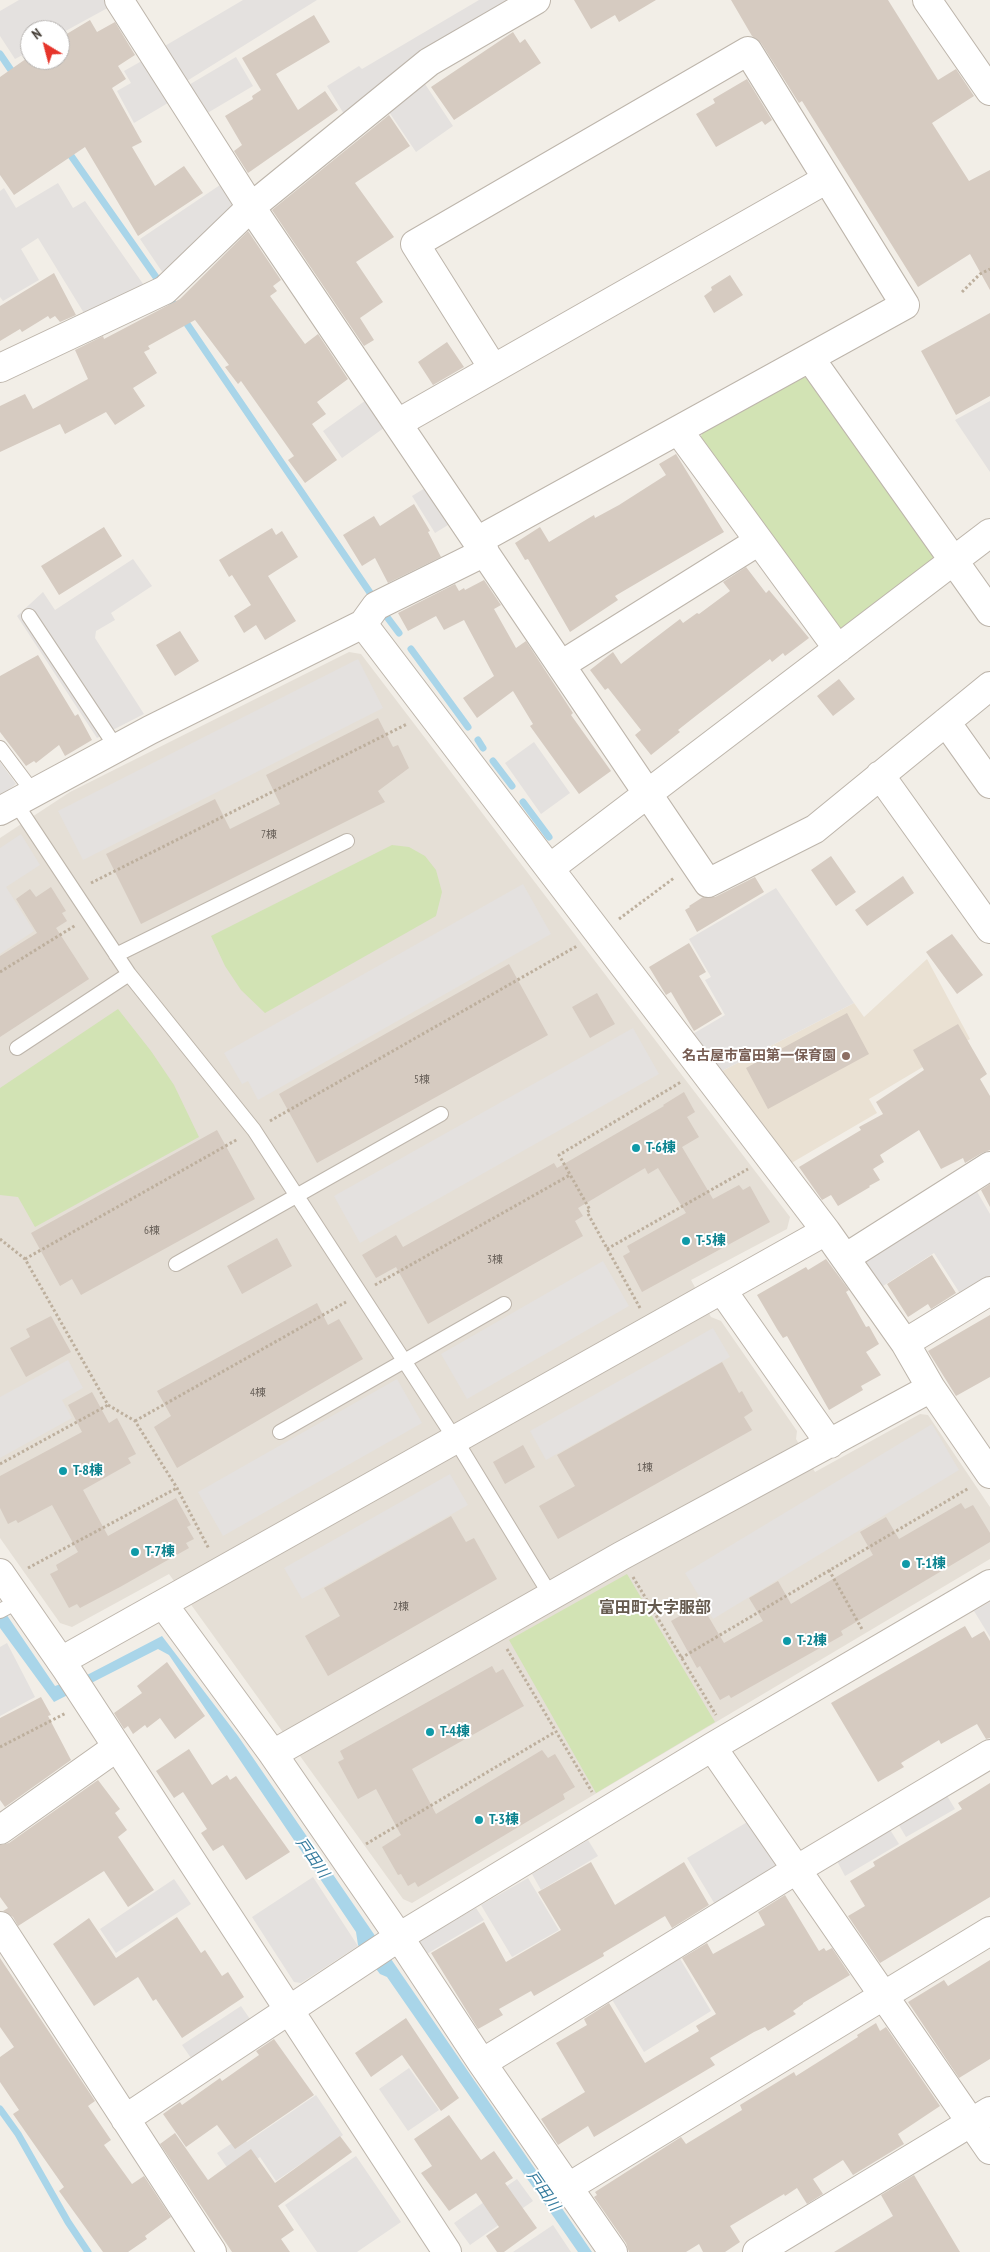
<!DOCTYPE html>
<html>
<head>
<meta charset="utf-8">
<style>
	body { margin:0 }
	#map { position:relative; width:990px; height:2252px; overflow:hidden; background:#f2eee7; font-family:"PT Sans Narrow",sans-serif }
	canvas { display:block }
	.north { position:absolute; left:20px; top:20px; width:50px; height:50px; box-sizing:border-box; background:#fff; border:1px solid #b5b2af; border-radius:50%; rotate:323deg; font-size:14px; font-weight:700; line-height:20px; text-align:center; color:#453e37 }
	.north::after { content:''; display:block; margin:auto; width:18px; height:22px; background:#e6352b; clip-path:polygon(50% 0,100% 100%,50% 72%,0 100%) }
</style>
</head>
<body>
<div id="map">
<canvas width="990" height="2252"></canvas>
<div class="north">N</div>
</div>
<script>
const ctx = document.querySelector('canvas').getContext('2d');
ctx.lineJoin = 'round';
function fill(path, color) { ctx.fillStyle = color; ctx.fill(path, 'evenodd'); }
const toPath = rows => new Path2D(rows.map(r => 'M' + r).join(''));
function trace(path, color, width, dash) { ctx.strokeStyle = color; ctx.lineWidth = width; ctx.lineCap = dash ? 'butt' : 'round'; ctx.setLineDash(dash || []); ctx.stroke(path); }
function drawText(font, color, halo, rows, align = 'center') {
  ctx.font = font + ' "PT Sans Narrow","Noto Sans JP",sans-serif'; ctx.lineWidth = 4; ctx.setLineDash([]); ctx.textBaseline = 'middle'; ctx.strokeStyle = halo; ctx.fillStyle = color; for (const [text, x, y, turn = 0] of rows) {
    ctx.save(); ctx.translate(x, y); ctx.rotate((+turn || 0) * Math.PI / 180); ctx.textAlign = isNaN(turn) ? turn : align; if (halo) ctx.strokeText(text, 0, 0); ctx.fillText(text, 0, 0); ctx.restore();
  }
}
fill(toPath([
	[349,652,361,654,790,1217,787,1229,691,1280,711,1317,721,1321,797,1431,796,1439,815,1472,920,1414,928,1415,990,1507,990,1559,412,1903,403,1899,169,1574,72,1627,60,1623,0,1538,0,838,70,792]
]), '#e5dfd6');
fill(toPath([
	[927,959,970,1039,869,1099,877,1113,788,1165,718,1073,854,1003,864,1017]
]), '#eae1d3');
fill(toPath([
	[800,377,809,378,935,553,933,566,845,631,835,630,699,443,703,430],
	[392,845,409,847,425,856,436,870,442,892,436,916,265,1013,241,990,225,966,211,936],
	[118,1009,151,1051,174,1085,199,1137,35,1227,18,1197,0,1195,0,1088],
	[627,1574,715,1722,596,1793,509,1640]
]), '#d2e3b4');
fill(toPath([
	[19,0,110,0,113,5,60,34,60,30,30,30,30,51,15,59,0,36,0,11],
	[243,0,317,0,182,84,158,50],
	[479,0,509,0,347,119,327,86,359,66,362,69],
	[236,57,253,86,199,118,182,89],
	[147,58,173,100,134,123,117,91,131,83,124,71],
	[419,75,453,126,416,152,383,103],
	[58,183,73,208,85,201,148,291,87,318,38,238,21,249,39,280,3,301,0,297,0,191,4,188,16,208],
	[220,185,235,208,167,279,140,239],
	[369,398,388,425,342,458,323,431],
	[990,401,990,472,955,420],
	[430,485,453,522,435,533,412,496],
	[133,559,152,586,111,613,115,620,96,631,95,638,144,714,97,738,17,616,43,592,55,610],
	[358,659,383,708,83,860,58,811],
	[534,742,570,793,541,814,505,763],
	[0,762,16,784,0,796],
	[21,834,40,865,6,887,34,931,0,954,0,848],
	[523,884,551,934,258,1100,248,1081,242,1084,224,1053],
	[776,888,854,1003,718,1073,691,1035,725,1015,705,980,711,977,689,939],
	[633,1028,659,1074,360,1243,334,1196],
	[972,1183,990,1214,990,1278,961,1295,934,1253,880,1288,863,1262],
	[603,1261,629,1306,467,1399,441,1354],
	[713,1328,730,1357,546,1460,530,1431],
	[68,1360,83,1388,62,1400,72,1418,0,1458,0,1397],
	[397,1379,422,1423,223,1536,198,1492],
	[932,1424,959,1470,713,1619,685,1573],
	[450,1474,468,1505,302,1599,284,1568],
	[990,1602,990,1637,974,1611],
	[7,1643,35,1697,0,1716,0,1647],
	[946,1794,955,1809,906,1837,897,1822],
	[749,1821,778,1860,776,1870,716,1906,687,1858],
	[889,1828,899,1844,845,1876,836,1859],
	[588,1840,598,1856,541,1890,532,1874],
	[313,1877,358,1946,301,1983,294,1982,252,1917],
	[528,1878,559,1930,512,1957,481,1905],
	[174,1879,191,1904,116,1953,100,1929],
	[476,1908,484,1920,425,1955,417,1942],
	[679,1957,711,2011,644,2052,611,1998],
	[241,2006,252,2022,193,2061,182,2045],
	[409,2068,439,2110,408,2131,379,2089],
	[316,2095,343,2135,276,2181,260,2157,233,2176,217,2153,243,2136,247,2142],
	[356,2156,401,2222,357,2252,317,2252,285,2205],
	[517,2179,533,2201,470,2245,454,2223],
	[553,2225,571,2252,513,2252]
]), '#e4e1df');
fill(toPath([
	[0,1605,55,1686,87,1675,162,1636,238,1736,592,2252,578,2252,387,1977,380,1974,358,1945,356,1932,169,1655,158,1649,54,1702,0,1628]
]), '#a9d5e9');
trace(toPath([
	[0,54,15,76],
	[67,150,158,280],
	[168,296,375,600],
	[381,609,399,633],
	[411,649,468,727],
	[478,740,483,748],
	[493,761,512,786],
	[523,802,549,837],
	[0,2109,18,2134,68,2222,88,2252]
]), '#a9d5e9', 7);
fill(toPath([
	[574,0,656,0,619,22,615,15,591,29],
	[731,0,888,0,938,80,956,69,974,96,932,123,969,181,990,170,990,290,970,254,918,287,802,101,799,103,761,43,752,36],
	[314,15,330,42,276,74,298,110,325,91,338,110,248,173,234,151,242,145,225,116,253,99,252,96,261,90,242,58],
	[90,20,97,32,115,22,135,55,118,66,126,79,112,88,142,142,132,147,155,186,184,166,203,193,138,236,85,147,14,195,0,175,0,77,30,56,30,60,60,60,60,38],
	[513,32,520,43,525,39,541,63,454,120,431,87],
	[747,79,772,120,765,125,762,121,716,147,696,114,715,103,713,99],
	[389,115,410,146,355,183,394,237,356,262,383,302,360,318,374,340,364,346,272,210],
	[248,231,281,280,273,286,277,291,270,296,305,344,318,334,348,379,317,402,326,414,312,424,337,460,305,483,288,460,294,456,241,381,238,384,225,367,229,365,195,320,148,346,150,349,144,352,157,373,133,388,145,406,115,425,106,412,65,434,60,424,0,452,0,406,25,394,33,409,88,379,75,350,103,336,104,339,180,299],
	[54,273,76,315,60,322,55,316,50,319,48,316,22,332,20,329,0,341,0,306],
	[730,275,743,295,714,313,704,296,712,290,711,287],
	[990,313,990,396,956,415,921,351],
	[447,342,464,367,433,385,418,362],
	[676,454,724,532,615,596,618,600,570,632,528,559,525,560,515,543,540,527,549,542,594,515,595,518,619,505,666,475,659,464],
	[414,504,430,531,428,532,441,557,388,583,375,558,362,566,343,535,374,516,380,526],
	[104,527,122,556,59,595,41,566],
	[272,528,276,535,282,531,298,557,268,576,296,621,265,640,256,625,244,633,234,616,251,605,232,575,229,577,219,560],
	[746,567,766,593,769,590,809,638,785,656,783,653,772,662,770,659,697,715,678,730,680,732,651,755,635,735,641,730,608,688,605,690,590,670,613,652,621,664,680,619,683,623,697,613,699,614,730,591,723,582],
	[484,580,501,605,494,609,516,648,526,641,573,713,571,715,611,771,579,794,530,726,533,724,513,691,477,718,463,698,494,676,464,620,444,630,436,616,408,631,398,613,455,584,459,591,464,588,465,590],
	[180,631,199,661,175,676,156,645],
	[38,655,75,716,78,714,92,740,65,756,59,745,36,763,34,761,26,766,0,732,0,676],
	[839,679,855,699,833,716,817,696],
	[378,718,393,747,398,745,409,768,378,791,385,802,141,924,106,854,215,799,230,829,280,804,266,775],
	[831,856,856,892,836,906,811,870],
	[903,876,914,893,867,926,855,910],
	[755,877,764,892,697,932,685,910,690,907,689,906,703,897,715,897],
	[51,887,66,911,62,913,67,921,56,928,89,979,0,1037,0,956,37,933,16,899,30,889,36,897],
	[952,934,983,975,957,994,926,952],
	[689,943,706,972,699,976,722,1014,694,1031,671,992,666,995,649,967],
	[509,964,548,1035,317,1163,279,1094],
	[597,993,615,1024,590,1038,572,1007],
	[847,1013,869,1054,768,1109,746,1068],
	[958,1024,987,1074,980,1079,990,1096,990,1150,982,1153,965,1163,963,1158,941,1169,919,1130,880,1155,884,1162,873,1169,880,1180,869,1186,870,1187,838,1206,831,1195,822,1200,799,1167,861,1130,859,1127,883,1114,876,1102,924,1070,913,1050],
	[684,1092,695,1112,687,1117,699,1137,682,1147,713,1199,739,1185,743,1190,750,1186,770,1222,642,1292,623,1256,630,1252,627,1246,686,1213,658,1168,648,1174,645,1168,578,1208,583,1216,575,1221,583,1236,428,1324,396,1267,376,1278,362,1255,396,1235,403,1247,554,1163,557,1168,664,1106,663,1105],
	[217,1130,255,1199,81,1295,72,1279,60,1286,31,1233],
	[990,1184,990,1207,981,1190],
	[277,1238,292,1266,242,1294,227,1266],
	[932,1255,956,1293,931,1309,928,1304,908,1317,887,1284],
	[826,1259,849,1290,846,1292,866,1327,869,1326,879,1344,866,1352,881,1375,861,1386,863,1390,829,1410,787,1336,783,1338,777,1329,757,1295,806,1267,808,1270],
	[317,1303,328,1325,339,1319,363,1359,177,1468,154,1427,171,1416,157,1391],
	[990,1315,990,1377,956,1396,928,1351],
	[51,1316,71,1352,26,1377,10,1348,30,1337,26,1329],
	[722,1362,739,1393,742,1391,753,1411,744,1417,752,1430,558,1539,539,1506,575,1486,557,1455],
	[92,1392,109,1423,117,1418,136,1454,128,1458,131,1463,83,1490,108,1536,176,1498,191,1525,187,1527,194,1539,186,1543,189,1548,120,1587,80,1608,77,1604,69,1608,50,1574,58,1570,56,1565,78,1552,52,1505,18,1523,16,1520,8,1524,0,1508,0,1476,82,1432,68,1405],
	[523,1445,535,1467,505,1484,493,1462],
	[961,1503,965,1509,973,1505,990,1533,990,1542,841,1631,843,1635,731,1698,729,1695,720,1700,700,1666,697,1668,671,1621,701,1604,724,1643,763,1621,749,1598,778,1581,791,1604,873,1555,860,1532,886,1517,899,1539],
	[451,1516,466,1542,474,1538,497,1579,328,1676,305,1636,340,1616,324,1588],
	[965,1626,972,1638,984,1631,990,1641,990,1738,986,1739,977,1724,941,1744,939,1740,901,1763,904,1767,878,1782,831,1703],
	[167,1662,205,1716,175,1739,160,1718,147,1728,145,1725,133,1734,128,1726,124,1729,114,1713,142,1693,137,1686],
	[492,1666,496,1673,503,1669,524,1706,412,1769,436,1814,542,1750,548,1758,555,1754,575,1787,563,1794,565,1799,418,1887,415,1882,408,1886,401,1874,398,1875,382,1847,401,1835,376,1789,358,1799,338,1762,344,1759,340,1751],
	[41,1697,51,1715,48,1716,71,1760,5,1807,0,1800,0,1718],
	[189,1749,212,1785,227,1775,230,1780,236,1776,290,1852,246,1880,223,1845,213,1851,201,1833,207,1829,183,1792,174,1798,156,1771],
	[98,1780,120,1809,115,1813,127,1830,118,1837,154,1890,128,1907,104,1871,18,1926,13,1917,3,1911,8,1908,0,1897,0,1845,9,1843],
	[990,1783,990,1897,880,1963,848,1916,865,1906,850,1881,875,1866,873,1862,962,1809,958,1803],
	[591,1862,615,1905,684,1862,709,1905,672,1928,665,1916,603,1953,604,1956,534,1996,531,1991,499,2009,503,2015,478,2029,431,1953,484,1922,506,1962,561,1930,538,1892],
	[785,1895,819,1951,824,1948,826,1951,832,1948,850,1975,803,2003,803,2004,793,2011,796,2014,768,2031,765,2027,754,2032,710,2058,715,2065,594,2137,588,2126,558,2145,541,2119,585,2092,556,2043,587,2025,584,2019,609,2003,645,2063,699,2031,696,2026,716,2014,682,1958,707,1943,713,1954,765,1925,758,1912],
	[177,1917,201,1953,205,1950,222,1976,228,1972,244,1997,182,2038,156,1999,153,2001,138,1977,94,2006,53,1944,89,1918,116,1958],
	[0,1958,95,2101,88,2106,111,2140,104,2145,132,2184,144,2176,171,2217,145,2236,147,2239,128,2252,103,2252,59,2191,64,2187,13,2114,19,2110,0,2082,0,2057,14,2047,0,2027],
	[990,1960,990,2059,959,2078,908,2002,944,1980,948,1986],
	[406,2018,459,2098,441,2111,402,2055,371,2077,355,2053],
	[876,2023,880,2031,886,2027,940,2106,898,2134,904,2144,853,2175,843,2160,813,2179,823,2194,807,2204,797,2188,785,2196,784,2194,730,2226,740,2242,725,2252,703,2252,699,2244,686,2252,629,2252,626,2243,594,2197,597,2195,595,2192,681,2137,686,2144,742,2110,740,2105,794,2072,796,2076,858,2037,857,2035],
	[274,2039,314,2095,235,2149,217,2125,186,2147,163,2114,180,2102,182,2105,220,2078,222,2081,259,2055,256,2051],
	[449,2115,481,2160,494,2151,513,2178,505,2183,537,2228,504,2252,497,2252,486,2236,499,2227,476,2193,449,2211,421,2173,432,2166,414,2139],
	[175,2133,208,2180,251,2149,275,2183,340,2136,352,2152,278,2206,294,2230,281,2239,290,2252,232,2252,160,2144],
	[914,2175,960,2252,834,2252,893,2216,881,2195]
]), '#d6cbc1');
const service = toPath([
	[29,616,116,747],
	[0,748,33,792],
	[15,802,129,974,254,1130,455,1439,551,1596],
	[116,955,347,841],
	[17,1048,129,974],
	[176,1264,441,1114],
	[280,1432,504,1304],
	[0,1611,19,1601]
]);
const minor = toPath([
	[119,0,251,207,708,883,815,829,990,686],
	[927,0,990,91],
	[810,358,990,612],
	[0,368,165,290,251,207,429,62,536,0],
	[398,423,827,179],
	[678,430,838,649],
	[477,541,905,305,748,51,415,244,493,368],
	[363,624,826,1231,905,1343,931,1388,990,1474],
	[561,665,759,541],
	[946,722,990,784],
	[880,775,990,929],
	[0,811,150,730,363,624,376,606,485,552],
	[550,868,990,533],
	[845,1258,990,1166],
	[722,1290,830,1444],
	[905,1343,990,1291],
	[163,1604,273,1754,399,1937,482,2063,613,2252],
	[61,1661,826,1231],
	[712,1747,990,2150],
	[273,1754,621,1556,931,1388],
	[0,1830,117,1747],
	[0,1926,212,2252],
	[482,2063,796,1870,990,1754],
	[125,2119,399,1937,712,1747,990,1584],
	[567,2188,990,1931],
	[757,2252,990,2111]
]);
const tertiary = toPath([
	[0,1573,67,1670,447,2252]
]);
trace(service, '#bdb5ab', 16);
trace(minor, '#bdb5ab', 30);
trace(tertiary, '#bdb5ab', 30);
trace(toPath([
	[962,292,980,274,990,269],
	[91,883,407,724],
	[619,919,674,878],
	[0,972,76,925],
	[270,1121,577,946],
	[0,1239,25,1259,108,1405,135,1421,177,1488,209,1549],
	[607,1249,748,1169],
	[25,1259,238,1139],
	[375,1285,570,1175],
	[640,1308,587,1212,590,1210,559,1155,681,1082],
	[135,1421,346,1302],
	[0,1464,108,1405],
	[28,1568,177,1488],
	[829,1570,863,1631],
	[633,1577,716,1715],
	[507,1649,592,1792],
	[681,1658,969,1488],
	[0,1747,66,1713],
	[366,1844,555,1732]
]), '#bdaf9d', 3, [2.5, 2.5]);
trace(service, '#fff', 14);
trace(minor, '#fff', 28);
trace(tertiary, '#fff', 28);
for (const [x, y, r, color] of [
	[846,1056,5,"#8d6e63"],
	[636,1148,5,"#0f9aa8"],
	[686,1241,5,"#0f9aa8"],
	[63,1471,5,"#0f9aa8"],
	[135,1552,5,"#0f9aa8"],
	[906,1564,5,"#0f9aa8"],
	[787,1641,5,"#0f9aa8"],
	[430,1732,5,"#0f9aa8"],
	[479,1820,5,"#0f9aa8"]
]) { const dot = new Path2D(); dot.arc(x, y, r, 0, 2 * Math.PI); ctx.fillStyle = color; ctx.fill(dot); trace(dot, '#fff', 2); }
drawText('11px', '#69615a', null, [
	["7棟",269,835],
	["5棟",422,1080],
	["6棟",152,1231],
	["3棟",495,1260],
	["4棟",258,1393],
	["1棟",645,1468],
	["2棟",401,1607]
]);
drawText('bold 14px', '#785e54', '#fff', [
	["名古屋市富田第一保育園",836,1056]
], 'right');
drawText('bold 14px', '#0d838f', '#fff', [
	["T-6棟",646,1148],
	["T-5棟",696,1241],
	["T-8棟",73,1471],
	["T-7棟",145,1552],
	["T-1棟",916,1564],
	["T-2棟",797,1641],
	["T-4棟",440,1732],
	["T-3棟",489,1820]
], 'left');
drawText('italic 15px', '#387d9f', '#fff', [
	["戸田川",312,1858,55],
	["戸田川",543,2191,55]
]);
drawText('bold 16px', '#665b4f', '#fff', [
	["富田町大字服部",655,1608]
]);
</script>
</body>
</html>
